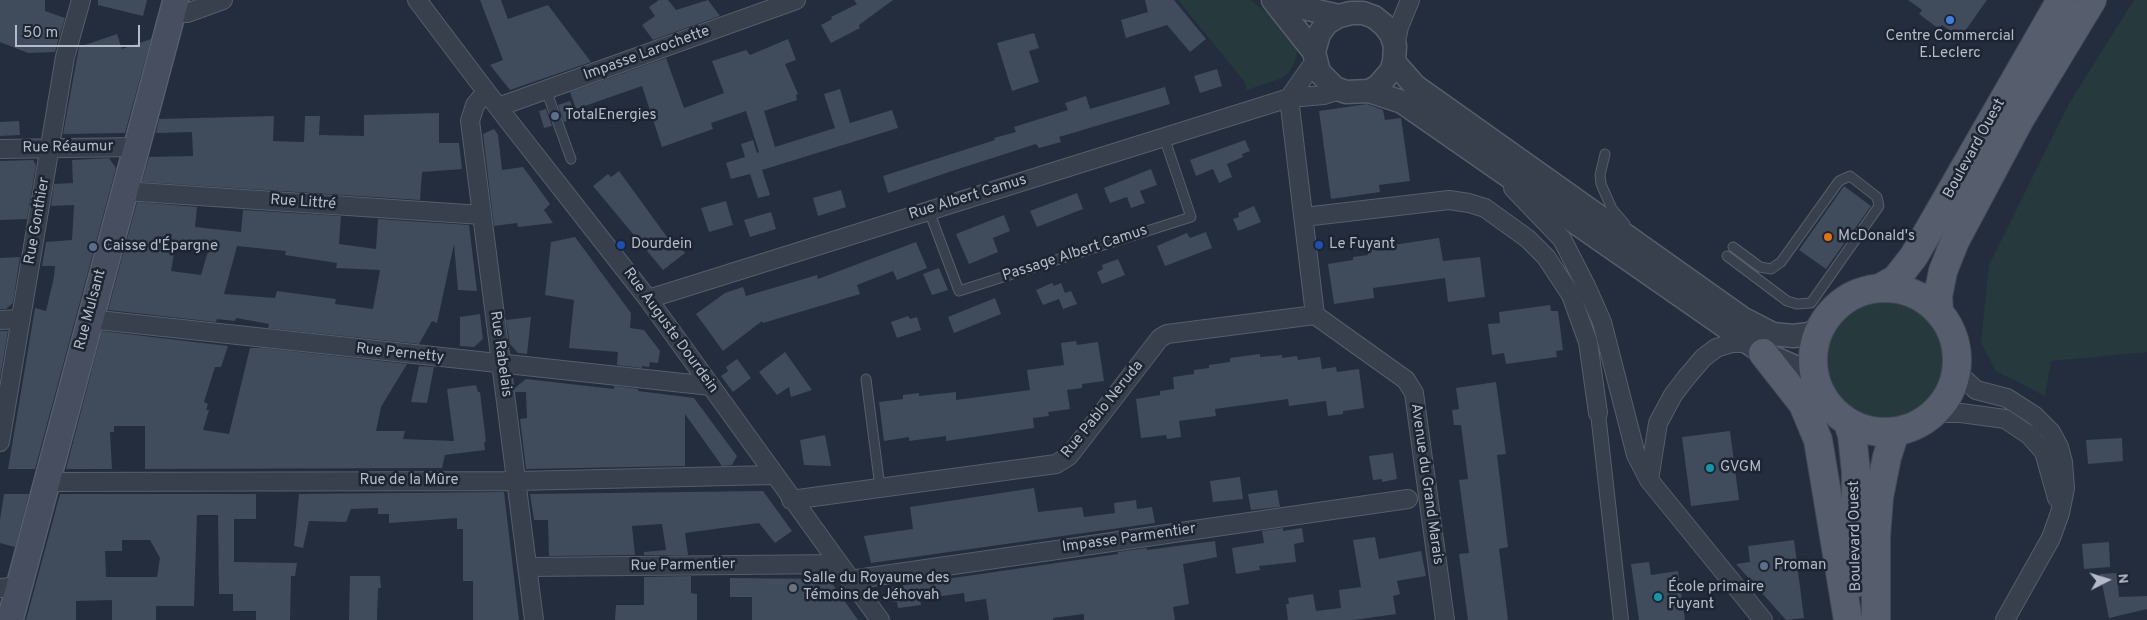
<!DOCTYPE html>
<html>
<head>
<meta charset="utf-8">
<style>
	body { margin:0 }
	#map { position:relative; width:2147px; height:620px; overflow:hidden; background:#242d3d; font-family:Overpass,sans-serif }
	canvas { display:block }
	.north { position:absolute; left:2082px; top:555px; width:50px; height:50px; -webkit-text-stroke:4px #1d2432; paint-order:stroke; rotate:85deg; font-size:14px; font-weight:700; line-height:20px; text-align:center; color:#b4bac8 }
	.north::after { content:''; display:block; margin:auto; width:18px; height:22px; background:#b4bac8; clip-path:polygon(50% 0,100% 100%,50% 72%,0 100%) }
	.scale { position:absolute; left:15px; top:25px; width:125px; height:22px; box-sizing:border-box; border:2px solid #b4bac8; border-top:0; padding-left:6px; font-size:15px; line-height:18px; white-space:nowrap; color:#b4bac8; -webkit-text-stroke:4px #1d2432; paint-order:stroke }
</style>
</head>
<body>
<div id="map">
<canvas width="2147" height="620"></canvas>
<div class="north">N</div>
<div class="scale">50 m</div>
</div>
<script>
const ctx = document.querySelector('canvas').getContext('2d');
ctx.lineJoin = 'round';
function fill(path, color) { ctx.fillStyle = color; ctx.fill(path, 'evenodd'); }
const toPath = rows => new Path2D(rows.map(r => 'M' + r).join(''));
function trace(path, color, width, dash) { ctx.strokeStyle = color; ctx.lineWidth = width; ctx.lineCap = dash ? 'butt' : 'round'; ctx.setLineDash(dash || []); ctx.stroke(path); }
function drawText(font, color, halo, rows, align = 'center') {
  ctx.font = font + ' Overpass,sans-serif'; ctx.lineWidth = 5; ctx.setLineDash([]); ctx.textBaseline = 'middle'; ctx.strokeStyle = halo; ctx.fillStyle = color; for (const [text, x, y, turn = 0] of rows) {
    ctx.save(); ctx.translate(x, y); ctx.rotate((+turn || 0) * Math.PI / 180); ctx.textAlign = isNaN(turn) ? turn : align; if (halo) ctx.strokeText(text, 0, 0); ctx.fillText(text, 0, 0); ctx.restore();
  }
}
fill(toPath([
	[1178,0,1250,0,1291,30,1298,46,1295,62,1289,72,1282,78,1247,90,1244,81],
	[2134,0,2147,0,2147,352,2051,361,2045,396,1996,371,1981,343,1989,265,2070,102],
	'1823 359a62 62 0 1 1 124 0a62 62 0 1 1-124 0Z'
]), '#263a3e');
fill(toPath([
	[0,0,45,0,45,11,65,18,55,52,28,53,0,42],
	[98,0,147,0,143,16,98,5],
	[480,0,501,0,508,19,548,5,591,62,510,90,490,65,503,60],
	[659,0,668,0,676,10,708,0,720,16,653,40,642,25,655,16,649,7],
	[854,0,893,0,859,25,860,28,831,43,821,25,832,19,831,17,857,4],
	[1145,0,1174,0,1206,39,1190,52,1167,25,1126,38,1121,20,1148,12],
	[1908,0,1987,0,1960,38,1942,25,1939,29,1919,14,1922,10],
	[1034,33,1039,48,1029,51,1039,82,1012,91,997,43],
	[117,34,122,49,151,39,125,133,63,134,79,47],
	[788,39,796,60,785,64,798,94,796,95,797,100,764,111,775,147,835,128,824,94,840,89,850,123,892,110,898,128,762,170,770,195,758,198,750,174,731,179,726,163,745,157,741,144,753,140,757,153,759,152,746,111,711,123,713,129,662,147,642,86,576,109,570,92,666,58,684,108,724,93,712,61,746,50,750,55],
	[1217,69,1222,86,1200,93,1194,76],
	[1165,87,1170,104,1059,137,1061,142,1039,148,1036,144,949,172,888,193,883,176,995,140,994,138,1016,132,1014,127,1068,110,1065,103,1086,96,1090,109],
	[570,101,576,118,564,122,558,105],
	[1367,104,1383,110,1385,120,1401,118,1410,181,1379,185,1380,192,1331,199,1319,111],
	[546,109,552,126,544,128,539,111],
	[439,113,439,143,459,143,462,169,422,172,420,200,142,182,149,157,193,156,192,132,156,133,159,119,274,116,273,141,304,142,305,116,320,116,319,135,364,136,364,115],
	[19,121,20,135,0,136,0,122],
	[494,129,498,135,502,170,523,167,550,204,544,210,553,223,518,227,517,223,494,226,483,134],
	[1245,140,1250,151,1242,154,1243,157,1227,164,1232,177,1219,183,1213,169,1196,176,1190,160],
	[109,158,116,168,35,469,8,469,35,308,46,311,54,277,55,266,42,266,46,242,72,240,74,205,51,206,54,184,73,183,72,160],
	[33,160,36,165,27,219,0,220,0,161],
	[1151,169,1157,185,1140,191,1145,203,1131,208,1127,197,1110,203,1104,188],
	[619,171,667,237,671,234,685,253,663,270,593,186,608,174,611,177],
	[1844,186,1871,206,1826,269,1799,250],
	[841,190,846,207,818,216,813,198],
	[1077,193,1083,209,1037,227,1030,211],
	[726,201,733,225,709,232,701,208],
	[137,202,197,207,195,227,241,232,243,210,341,216,339,244,376,249,378,219,469,225,477,291,458,290,454,244,437,323,432,321,419,344,268,328,269,324,236,318,235,321,217,319,216,322,108,310],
	[176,242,209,248,201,275,171,271],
	[237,246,286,251,285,255,337,263,336,268,380,270,373,309,335,304,336,299,277,291,275,298,224,294],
	[1254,206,1261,222,1238,231,1233,219,1239,217,1238,213],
	[771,212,776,229,750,237,744,220],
	[1004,215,1010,231,993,238,998,252,969,264,956,234],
	[1206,232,1212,248,1165,266,1157,246,1187,233,1190,238],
	[575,237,631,313,630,328,644,330,660,351,658,363,650,362,649,367,642,366,642,368,617,365,618,352,569,348,574,300,545,295,551,242],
	[1439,238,1443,261,1480,257,1485,297,1448,302,1445,278,1373,288,1374,298,1334,304,1328,264,1353,260,1353,257,1368,255,1367,249],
	[916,242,927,268,897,280,893,271,857,285,860,294,763,323,762,321,723,351,696,314,725,293,743,287,746,296,817,275,818,279],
	[20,257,13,303,6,309,0,309,0,258],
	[1118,259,1125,275,1102,284,1097,272,1103,269,1102,265],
	[939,268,948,290,932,295,923,274],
	[1052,283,1054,286,1061,283,1065,293,1071,291,1077,304,1063,309,1059,299,1043,305,1036,290],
	[995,298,1001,314,954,333,948,317],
	[1550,305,1551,311,1558,311,1563,350,1556,351,1557,357,1506,364,1504,353,1492,355,1488,324,1500,323,1499,312],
	[480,314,483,339,474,347,460,346,460,317],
	[908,316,910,319,917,317,921,330,897,338,891,322],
	[531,317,527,354,518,353,510,344,506,320],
	[0,331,8,331,0,378],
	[102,331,228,346,221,367,215,367,204,402,208,404,206,410,209,410,203,430,229,434,250,348,263,348,407,364,381,407,376,431,405,431,403,439,454,441,447,389,476,385,478,392,480,392,486,442,484,442,485,450,445,455,442,468,145,469,145,426,114,426,114,432,110,432,112,469,66,469],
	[1076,341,1077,345,1098,342,1104,381,1082,384,1082,388,1067,390,1070,409,1048,412,1049,416,1033,418,1034,428,946,441,946,436,909,441,909,437,884,441,879,402,903,399,903,395,919,393,919,396,956,392,956,400,1030,390,1027,370,1064,365,1061,343],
	[785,352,812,390,791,397,789,387,777,395,759,372],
	[1260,354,1260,357,1282,355,1282,358,1297,356,1298,360,1320,357,1322,369,1336,367,1337,372,1359,369,1364,408,1343,411,1343,414,1328,416,1326,401,1289,406,1288,399,1215,409,1216,416,1179,421,1181,437,1167,439,1166,435,1141,438,1136,399,1160,395,1160,391,1174,389,1173,377,1194,374,1194,370,1209,368,1209,365,1230,362,1230,358],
	[737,359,751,378,733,392,721,376,728,371,726,367],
	[419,366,434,367,427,403,411,402],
	[526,379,614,389,614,386,638,389,638,391,694,398,737,456,732,465,722,466,685,414,685,466,526,469,520,419,527,418,526,392,515,392,515,388],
	[1496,382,1506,454,1497,455,1508,547,1499,549,1508,620,1468,620,1459,554,1469,553,1459,480,1468,479,1461,425,1454,425,1452,410,1459,409,1456,388],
	[1730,431,1739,500,1691,506,1682,437],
	[825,435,831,466,804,465,800,440],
	[2122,438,2123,461,2088,464,2086,440],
	[1393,453,1397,479,1382,482,1382,479,1373,480,1369,456],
	[1240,477,1243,499,1213,502,1210,481],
	[1034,488,1038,512,1082,507,1084,517,1115,513,1114,503,1136,500,1137,509,1152,507,1155,523,871,563,864,536,913,529,910,507],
	[1277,490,1280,507,1251,510,1248,494],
	[763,491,792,531,775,543,759,523,685,533,688,555,644,555,644,552,666,550,662,524,632,526,635,555,549,556,548,520,534,520,530,494],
	[504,492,519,620,473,620,473,581,463,581,463,529,457,529,457,518,389,523,389,514,378,514,378,508,351,509,346,522,309,521,303,548,294,546,299,494],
	[4,494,29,494,15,547,0,543,0,520],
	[60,494,256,494,256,519,234,519,234,562,297,563,295,576,291,576,290,620,256,620,256,611,233,611,233,594,219,594,218,515,197,515,194,606,156,606,156,620,112,620,112,600,76,601,76,620,26,620],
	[122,540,150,540,160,558,157,577,106,577,105,551,122,551],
	[1283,528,1283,531,1302,528,1304,542,1294,544,1296,562,1259,566,1260,570,1236,574,1232,548,1264,543,1262,531],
	[1375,537,1379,559,1421,551,1426,576,1397,581,1400,594,1393,596,1396,614,1354,620,1288,620,1286,604,1289,604,1288,598,1313,594,1316,611,1341,608,1339,590,1361,587,1353,540],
	[1794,540,1804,618,1786,620,1736,564,1750,562,1748,546],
	[1215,541,1217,557,1183,564,1189,604,1173,607,1175,620,1084,620,1084,614,1053,618,1053,620,989,620,986,599,965,602,964,593,920,599,921,605,898,608,897,602,893,602,891,587,1118,554,1118,552,1147,548,1147,550],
	[2109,542,2110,567,2084,569,2082,544],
	[1649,562,1651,575,1678,571,1685,620,1639,620,1631,564],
	[2117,573,2119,597,2147,596,2147,609,2109,618,2100,574],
	[350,576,380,576,381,588,378,588,377,620,349,620],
	[691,576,691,593,697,594,697,620,615,620,616,605,644,605,644,577],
	[730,578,829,579,858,620,752,620,752,597,730,597]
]), '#404b5c');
const service = toPath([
	[546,90,571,159],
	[1605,154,1600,175,1601,184,1612,209,1625,224],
	[929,211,959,291,1191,217,1164,137],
	[1727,256,1787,301,1797,304,1811,303,1879,206,1877,197,1850,176,1839,181,1781,262,1771,269,1760,267,1733,247],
	[866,379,880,487]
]);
const pedestrian = toPath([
	[1598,413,1621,620]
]);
const minor = toPath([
	[417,0,507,119,648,299,880,620],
	[172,13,187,13,223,0],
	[1395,46,1399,27,1410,0],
	[486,92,475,105,470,121,534,620],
	[1289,98,1315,315,1406,380,1414,393,1445,620],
	[1289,98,1315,61],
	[498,107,796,0],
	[0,149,135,147],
	[1513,188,1562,239,1586,286,1602,322,1636,455,1649,480,1763,620],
	[124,191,482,215],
	[1304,217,1449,200,1469,203,1485,208,1528,239,1546,257,1571,295,1588,342,1598,413],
	[648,299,1289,98,1324,95,1339,90],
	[89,319,711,386],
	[0,320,21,319],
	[1957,372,1976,390,2007,398,2035,416,2051,432,2059,447,2063,462,2065,488,2060,513,2051,538,2005,620],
	[1935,413,1961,413,2005,419,2029,435,2044,452,2057,498],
	[0,442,65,57,81,0],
	[1649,480,1658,423,1673,395,1686,378,1703,358,1716,348,1732,343,1748,343],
	[45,482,518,481,773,475],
	[791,500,1056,464,1069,456,1160,338,1167,334,1315,315],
	[528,567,839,564],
	[850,580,1408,499],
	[0,588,19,586]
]);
const tertiary = toPath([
	[1273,0,1314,52],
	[1286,0,1308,9,1339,16],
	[1394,62,1415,86,1742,318,1773,334,1793,336,1809,334,1821,328],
	[1369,91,1378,86,1391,71,1394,62,1395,46,1391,34,1384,25,1374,17,1363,13,1351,13,1339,16,1327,23,1319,34,1314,52,1319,72,1335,88,1346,92,1369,91,1402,102,1763,353,1814,375]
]);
const secondary = toPath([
	[10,620,176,0]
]);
const primary = toPath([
	'1813 360a72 72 0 1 1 144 0a72 72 0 1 1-144 0Z',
	[1880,288,1896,279,1914,256,2061,0],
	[1939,312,1938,296,1943,271,1955,241,2020,119,2092,0],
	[1763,353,1803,404,1818,440,1848,620],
	[1848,423,1852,435,1856,472,1856,583],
	[1876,620,1876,537,1879,497,1887,457,1895,432]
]);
trace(service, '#565d6b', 11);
trace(pedestrian, '#565d6b', 16);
trace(minor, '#565d6b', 20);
trace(tertiary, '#565d6b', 25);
trace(secondary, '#565d6b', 28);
trace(primary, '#414856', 30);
trace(service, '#383f4d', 9);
trace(pedestrian, '#383f4d', 14);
trace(minor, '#383f4d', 18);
trace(tertiary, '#383f4d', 22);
trace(secondary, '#464e60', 25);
trace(primary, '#565e6d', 28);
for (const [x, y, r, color] of [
	[1950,20,5,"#3f7fe0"],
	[555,116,5,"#5c6f8a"],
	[1828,237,5,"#e8710a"],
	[621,245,5,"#1a4fb4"],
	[1319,245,5,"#1a4fb4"],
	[93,247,5,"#5c6f8a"],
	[1710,468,5,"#0f9aa8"],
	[1764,566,5,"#5c6f8a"],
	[793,588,5,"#6b7280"],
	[1658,597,5,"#0f9aa8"]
]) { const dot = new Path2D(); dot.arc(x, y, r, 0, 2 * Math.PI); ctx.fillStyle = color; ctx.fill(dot); trace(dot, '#1d2432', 2); }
drawText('15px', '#b4bac8', '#1d2432', [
	["Centre Commercial",1950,37,"center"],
	["E.Leclerc",1950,54,"center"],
	["TotalEnergies",565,116],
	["McDonald's",1838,237],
	["Dourdein",631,245],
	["Le Fuyant",1329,245],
	["Caisse d'Épargne",103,247],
	["GVGM",1720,468],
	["Proman",1774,566],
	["Salle du Royaume des",803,579],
	["Témoins de Jéhovah",803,596],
	["École primaire",1668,588],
	["Fuyant",1668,605]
], 'left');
drawText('15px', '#b4bac8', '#1d2432', [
	["Impasse Larochette",647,54,-20],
	["Rue Réaumur",68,148,-1],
	["Boulevard Ouest",1975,149,-61],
	["Rue Albert Camus",968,198,-17],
	["Rue Littré",303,203,4],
	["Rue Gonthier",38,221,-80],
	["Passage Albert Camus",1075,254,-18],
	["Rue Mulsant",91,310,-75],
	["Rue Auguste Dourdein",670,331,54],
	["Rue Pernetty",400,354,6],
	["Rue Rabelais",500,354,82],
	["Rue Pablo Neruda",1103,410,-51],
	["Rue de la Mûre",409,481],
	["Avenue du Grand Marais",1426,484,82],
	["Boulevard Ouest",1856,536,-91],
	["Impasse Parmentier",1129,539,-8],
	["Rue Parmentier",683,566,-1]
]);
</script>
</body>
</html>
